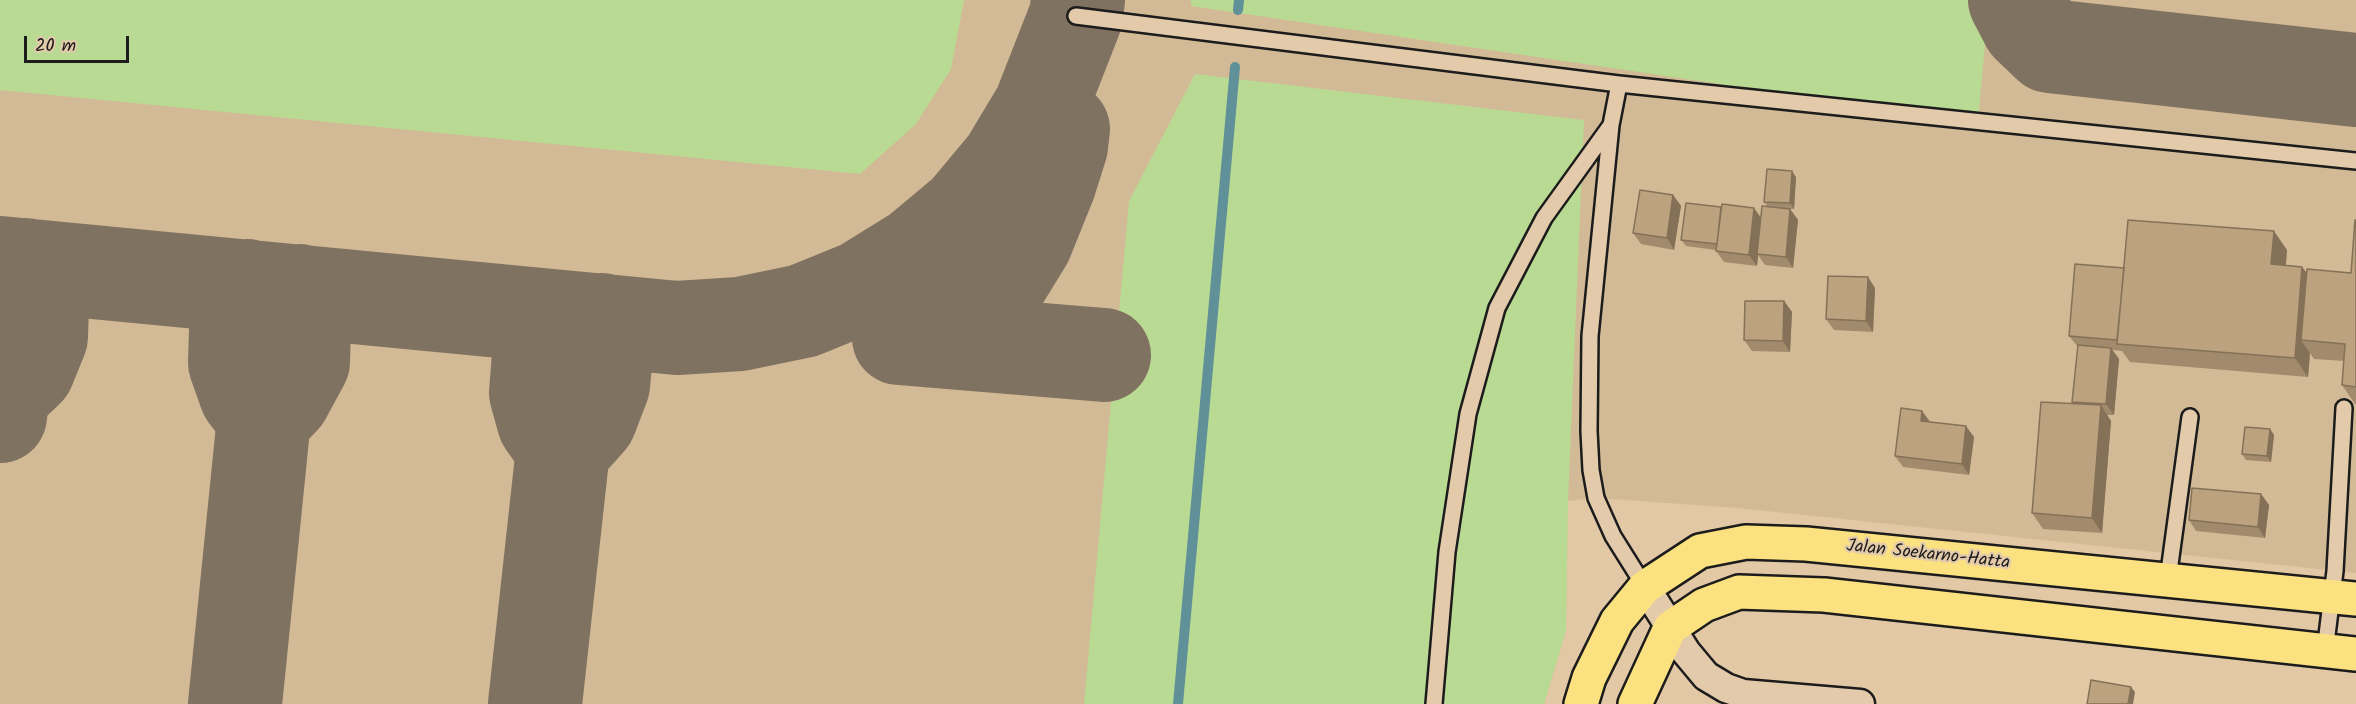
<!DOCTYPE html>
<html>
<head>
<meta charset="utf-8">
<style>
	body { margin:0 }
	#map { position:relative; width:2356px; height:704px; overflow:hidden; background:#e3c8a5; font-family:Kalam,sans-serif }
	canvas { display:block }
	.scale { position:absolute; left:24px; top:36px; width:105px; height:27px; box-sizing:border-box; border:3px solid #1c1c1c; border-top:0; padding-left:8px; font-size:18px; line-height:21px; white-space:nowrap; color:#1c1c1c; -webkit-text-stroke:4px #e3caab; paint-order:stroke }
</style>
</head>
<body>
<div id="map">
<canvas width="2356" height="704"></canvas>
<div class="scale">20 m</div>
</div>
<script>
const ctx = document.querySelector('canvas').getContext('2d');
ctx.lineJoin = 'round';
function fill(path, color) { ctx.fillStyle = color; ctx.fill(path, 'evenodd'); }
const toPath = rows => new Path2D(rows.map(r => 'M' + r).join(''));
function trace(path, color, width, dash) { ctx.strokeStyle = color; ctx.lineWidth = width; ctx.lineCap = dash ? 'butt' : 'round'; ctx.setLineDash(dash || []); ctx.stroke(path); }
function drawText(font, color, halo, rows, align = 'center') {
  ctx.font = font + ' Kalam,sans-serif'; ctx.lineWidth = 4.5; ctx.setLineDash([]); ctx.textBaseline = 'middle'; ctx.strokeStyle = halo; ctx.fillStyle = color; for (const [text, x, y, turn = 0] of rows) {
    ctx.save(); ctx.translate(x, y); ctx.rotate((+turn || 0) * Math.PI / 180); ctx.textAlign = isNaN(turn) ? turn : align; if (halo) ctx.strokeText(text, 0, 0); ctx.fillText(text, 0, 0); ctx.restore();
  }
}
fill(toPath([
	[0,0,2356,0,2356,573,1738,508,1596,498,1568,501,1566,631,1544,704,0,704]
]), '#d3ba96');
fill(toPath([
	[0,0,964,0,951,69,916,124,860,174,0,90],
	[1191,0,1989,0,1978,122,1191,6],
	[1195,74,1584,120,1568,501,1566,631,1544,704,1084,704,1129,201]
]), '#b9da93');
trace(toPath([
	[1238,10,1239,0],
	[1178,704,1235,67]
]), '#619198', 10);
trace(toPath([
	[2015,0,2028,25,2050,46,2356,80],
	[0,263,677,328,740,324,803,311,862,287,917,253,966,212,1007,163,1040,108,1076,16,1078,0],
	[247,286,236,329,235,363,246,394,264,418,284,397,303,362,304,326,299,291],
	[542,315,536,393,544,422,563,449,590,419,603,385,606,353,602,320],
	[899,338,1104,355],
	[937,341,971,315,999,285,1026,241,1049,184,1061,146,1063,129],
	[0,416,3,393,28,369,41,337,42,304,25,265],
	[235,704,264,418],
	[535,704,563,449]
]), '#807260', 94);
const lane = toPath([
	[1076,16,1619,84,2356,161],
	[1619,84,1611,125,1590,336,1589,431,1591,470,1596,498,1613,536,1645,587],
	[2168,579,2190,417],
	[2325,651,2335,571,2344,408],
	[1434,704,1447,552,1468,414,1497,308,1544,218,1611,125]
]);
const street = toPath([
	[1645,587,1686,652,1706,676,1726,688,1743,694,1860,704]
]);
const highway = toPath([
	[1581,704,1589,678,1617,621,1645,587,1700,551,1746,542,1806,544,2356,599],
	[1635,704,1670,628,1704,605,1739,592,1824,595,2356,654]
]);
trace(lane, '#1c1c1c', 20);
trace(street, '#1c1c1c', 33);
trace(highway, '#1c1c1c', 38);
trace(lane, '#e3caab', 15);
trace(street, '#e3caab', 28);
trace(highway, '#fbe180', 33);
fill(toPath([
	[1796,177,1794,209,1790,209,1798,220,1793,268,1765,265,1758,255,1757,266,1724,262,1716,251,1716,250,1686,246,1681,240,1761,217,1767,206,1764,202],
	[1673,195,1681,206,1674,250,1641,244,1633,233],
	[2356,220,2356,404,2355,404,2342,385,2344,361,2314,359,2310,353,2308,377,2130,362,2122,351,2112,350,2119,359,2114,415,2107,415,2111,421,2102,533,2043,529,2032,513,2074,404,2072,402,2078,347,2069,336,2124,268,2287,250,2286,265,2302,267,2307,273,2351,273],
	[1875,288,1873,332,1834,330,1826,319],
	[1784,301,1792,312,1790,352,1752,351,1744,340],
	[1922,411,1930,422,1974,437,1969,475,1903,467,1895,456],
	[2270,429,2274,435,2271,462,2246,460,2242,454],
	[2261,494,2269,505,2265,538,2196,531,2189,520]
]), '#a28b6c');
fill(toPath([
	[1792,171,1796,177,1794,209,1790,203],
	[1673,195,1681,206,1674,250,1667,238],
	[1754,208,1762,219,1757,266,1749,255],
	[1790,209,1798,220,1793,268,1786,257],
	[2274,231,2287,250,2284,283,2271,264],
	[2302,267,2315,285,2301,340,2310,353,2308,377,2295,358],
	[1868,277,1875,288,1873,332,1866,321],
	[1784,301,1792,312,1790,352,1783,341],
	[2111,348,2119,359,2114,415,2106,404],
	[2101,405,2111,421,2102,533,2092,518],
	[1922,411,1930,422,1929,432,1921,421],
	[1966,426,1974,437,1969,475,1962,464],
	[2270,429,2274,435,2271,462,2267,456],
	[2261,494,2269,505,2265,538,2258,527],
	[2131,687,2135,692,2133,704,2128,704]
]), '#847158');
const building = toPath([
	[1767,169,1792,171,1790,203,1764,202,1767,169],
	[1640,190,1673,195,1667,238,1633,233,1640,190],
	[1686,203,1721,207,1717,244,1681,240,1686,203],
	[1722,204,1754,208,1749,255,1716,251,1722,204],
	[1762,206,1790,209,1786,257,1757,254,1762,206],
	[2128,220,2274,231,2271,264,2302,267,2295,358,2117,344,2128,220],
	[2355,220,2356,220,2356,387,2342,385,2345,344,2301,340,2307,269,2351,273,2355,220],
	[2075,264,2124,268,2117,340,2069,336,2075,264],
	[1828,276,1868,277,1866,321,1826,319,1828,276],
	[1745,301,1784,301,1783,341,1744,340,1745,301],
	[2078,345,2111,348,2106,404,2072,402,2078,345],
	[2041,402,2101,405,2092,518,2032,513,2041,402],
	[1901,408,1922,411,1921,421,1966,426,1962,464,1895,456,1901,408],
	[2245,427,2270,429,2267,456,2242,454,2245,427],
	[2192,488,2261,494,2258,527,2189,520,2192,488],
	[2091,680,2131,687,2128,704,2087,704,2091,680]
]);
fill(building, '#bca27e');
trace(building, '#847158', 1.5);
drawText('18px', '#1c1c1c', '#e3caab', [
	["Jalan Soekarno-Hatta",1928,556,6]
]);
</script>
</body>
</html>
